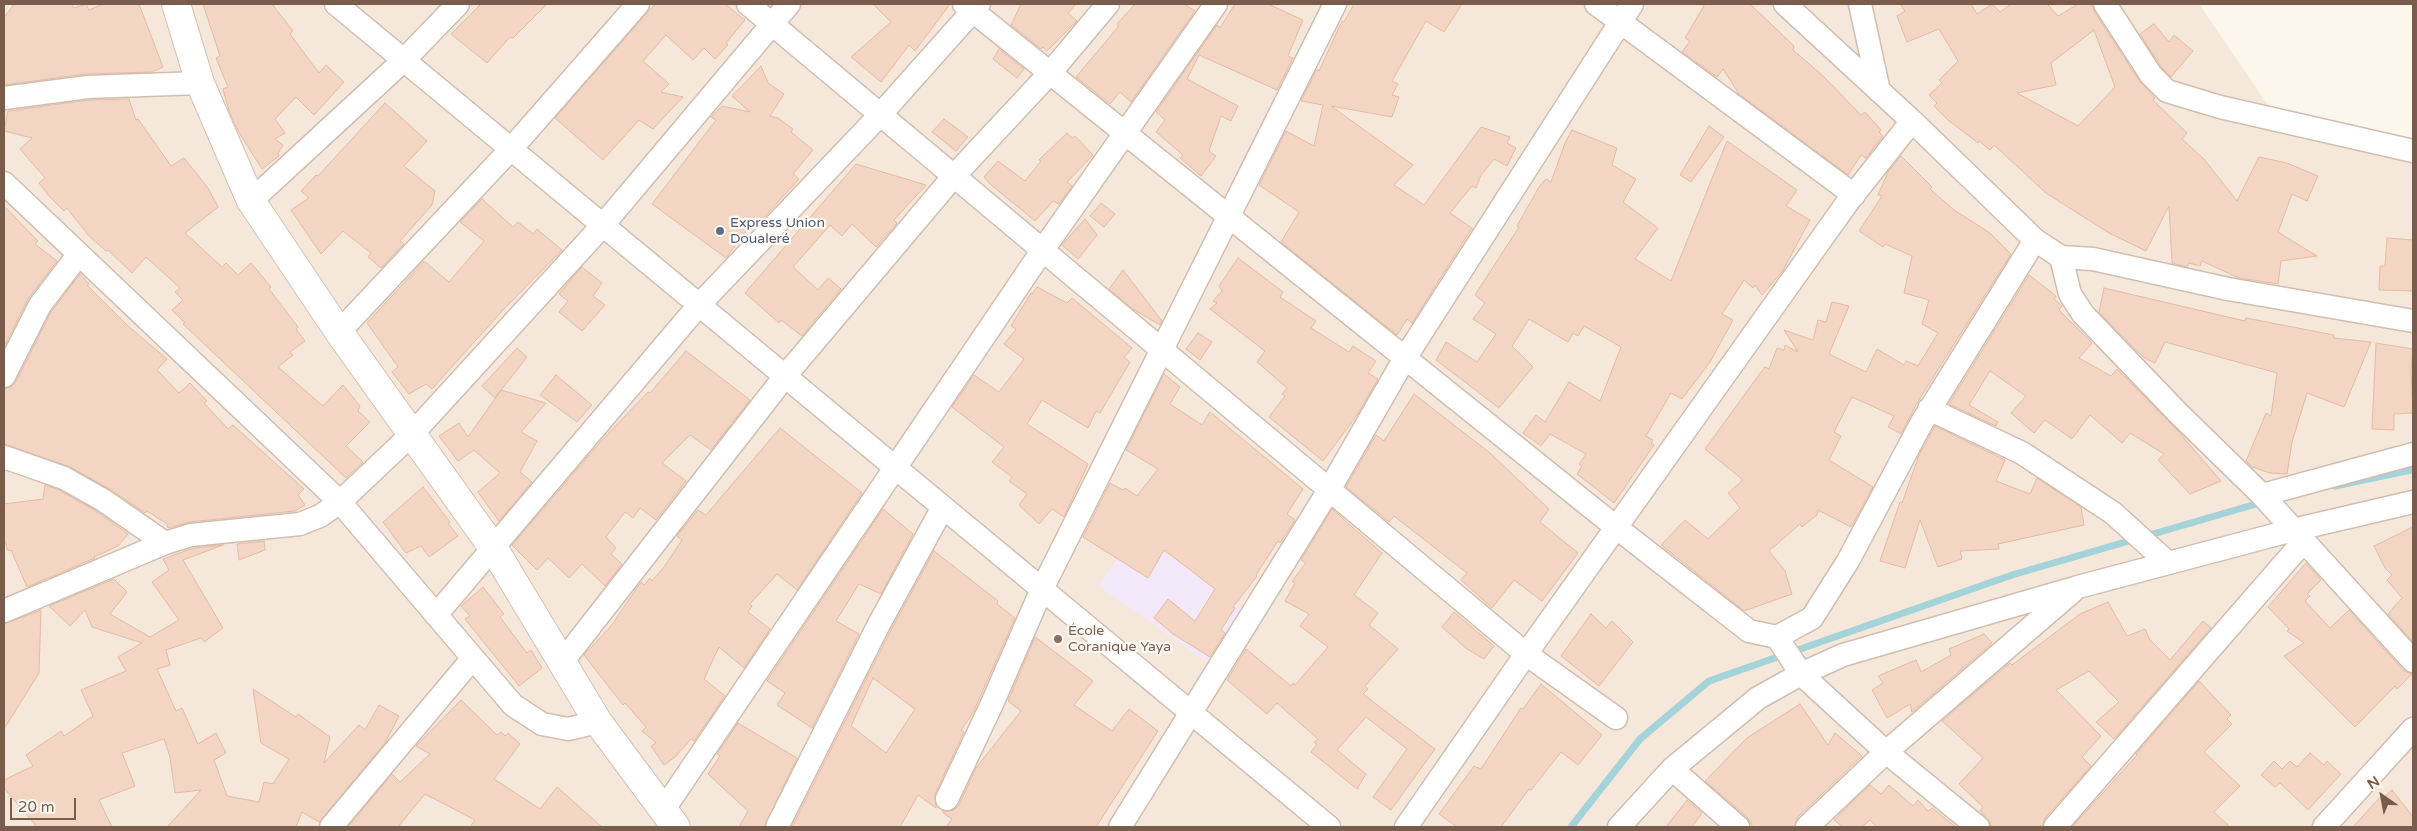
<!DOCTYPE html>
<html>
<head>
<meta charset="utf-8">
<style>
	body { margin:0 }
	#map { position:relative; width:2417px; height:831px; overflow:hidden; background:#fdf6ec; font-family:"Varela Round",sans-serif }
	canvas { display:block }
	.frame { position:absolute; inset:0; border:5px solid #7a5c4d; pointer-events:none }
	.north { position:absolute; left:2357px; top:771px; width:50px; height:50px; -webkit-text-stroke:4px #fffaf3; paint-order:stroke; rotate:327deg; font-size:14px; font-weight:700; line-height:20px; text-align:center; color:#7a5c4d }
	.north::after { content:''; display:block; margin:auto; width:18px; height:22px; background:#7a5c4d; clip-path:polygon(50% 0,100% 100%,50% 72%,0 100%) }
	.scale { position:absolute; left:10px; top:798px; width:66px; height:22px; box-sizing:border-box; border:2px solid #7a5c4d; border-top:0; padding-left:6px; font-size:15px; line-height:18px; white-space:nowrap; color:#7a5c4d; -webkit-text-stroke:4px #fffaf3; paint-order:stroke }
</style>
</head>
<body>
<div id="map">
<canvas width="2417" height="831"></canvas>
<div class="frame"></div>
<div class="north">N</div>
<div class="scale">20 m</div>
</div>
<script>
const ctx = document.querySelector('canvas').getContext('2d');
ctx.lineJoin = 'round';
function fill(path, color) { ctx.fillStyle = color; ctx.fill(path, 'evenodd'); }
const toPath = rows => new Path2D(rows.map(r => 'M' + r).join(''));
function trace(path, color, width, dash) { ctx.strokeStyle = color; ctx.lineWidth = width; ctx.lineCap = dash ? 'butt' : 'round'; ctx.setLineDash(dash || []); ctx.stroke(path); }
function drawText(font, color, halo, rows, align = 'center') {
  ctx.font = font + ' "Varela Round",sans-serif'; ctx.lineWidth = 4.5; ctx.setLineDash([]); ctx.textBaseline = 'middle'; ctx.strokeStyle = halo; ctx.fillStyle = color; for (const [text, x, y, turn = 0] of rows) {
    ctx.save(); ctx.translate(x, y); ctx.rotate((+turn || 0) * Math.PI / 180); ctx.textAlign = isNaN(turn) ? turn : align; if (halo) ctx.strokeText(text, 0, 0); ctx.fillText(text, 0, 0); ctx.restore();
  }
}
fill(toPath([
	[4,4,2199,4,2283,127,2413,155,2413,827,4,827]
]), '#f5e8da');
fill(toPath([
	[1137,532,1242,608,1207,662,1099,586]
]), '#f3e8fa');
trace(toPath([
	[2335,486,2411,470],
	[1571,827,1640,739,1709,681,2012,575,2263,502]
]), '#a5d3da', 7);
const building = toPath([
	[14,4,71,4,74,8,86,4,89,10,103,4,139,4,163,67,152,72,86,74,4,85,4,18,14,4],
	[203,4,272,4,293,31,290,34,319,73,326,65,344,82,314,115,296,97,275,119,285,133,275,139,283,145,278,153,279,156,262,169,238,131,229,111,223,89,228,87,216,58,220,56,203,4],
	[481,4,547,4,513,38,510,37,487,63,451,34,481,4],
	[655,4,725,4,745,20,726,43,728,45,715,59,704,48,693,60,666,35,643,61,669,84,661,92,683,97,653,129,639,120,603,160,555,118,655,4],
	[873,4,950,4,915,51,909,45,881,82,851,57,891,22,873,4],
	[1021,4,1076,4,1068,13,1077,21,1047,51,1043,47,1041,49,1011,25,1021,4],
	[1135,4,1184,4,1195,11,1131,102,1120,92,1110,104,1076,77,1118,27,1118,23,1135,4],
	[1235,4,1268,4,1303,20,1288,56,1293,58,1277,90,1199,55,1187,79,1238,106,1231,121,1221,116,1209,151,1216,156,1201,176,1180,158,1183,155,1156,132,1165,120,1156,112,1217,25,1220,28,1235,4],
	[1354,4,1462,4,1444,32,1426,21,1392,81,1398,84,1392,95,1399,97,1392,117,1331,106,1413,165,1394,185,1424,205,1481,127,1510,137,1507,143,1516,148,1507,166,1494,159,1481,175,1476,188,1472,186,1450,213,1472,228,1412,323,1407,319,1397,335,1281,242,1299,212,1259,185,1286,131,1314,146,1323,105,1301,101,1317,69,1319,71,1342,21,1344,22,1354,4],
	[1705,4,1750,4,1794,46,1793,50,1822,75,1861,115,1865,112,1881,130,1879,132,1883,136,1866,158,1861,155,1848,175,1739,94,1723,69,1717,77,1682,52,1690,41,1685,38,1705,4],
	[1900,4,1971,4,1977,14,1992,4,2000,12,2011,4,2047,4,2058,16,2078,4,2092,4,2094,11,2140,82,2155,98,2153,100,2187,133,2182,139,2204,159,2237,201,2259,157,2287,163,2318,176,2307,201,2292,194,2278,232,2317,256,2281,261,2278,284,2239,278,2202,261,2200,266,2189,263,2187,267,2172,263,2169,206,2146,251,2109,233,2046,193,1994,145,1990,150,1979,141,1978,143,1948,120,1934,106,1937,103,1929,95,1942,83,1939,80,1958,61,1939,29,1907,42,1897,16,1905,11,1900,4],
	[2094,30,2115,87,2078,126,2017,93,2056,85,2051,63,2094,30],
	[2154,24,2169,42,2174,35,2193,51,2171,77,2161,67,2140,34,2154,24],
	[999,49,1024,69,1017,78,993,59,999,49],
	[761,66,768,83,784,94,770,116,778,118,793,129,791,132,813,150,793,174,799,179,756,226,752,223,726,258,652,204,716,120,711,117,722,106,750,112,732,96,761,66],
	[129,99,136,120,138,119,171,166,184,158,208,188,218,207,185,233,222,267,226,263,238,275,251,263,271,287,269,289,298,327,296,329,305,341,290,352,293,355,278,367,323,406,343,385,360,406,358,411,370,422,346,446,363,462,346,478,183,324,185,323,172,310,183,300,175,292,180,288,146,257,132,273,108,250,106,251,89,236,67,208,64,211,49,196,39,183,45,178,20,149,32,138,4,131,8,111,89,100,129,99],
	[385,103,427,141,404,166,435,191,432,205,400,241,404,244,381,268,368,257,371,253,343,231,321,254,291,210,309,198,301,191,316,175,318,176,385,103],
	[944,119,968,137,956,151,932,132,944,119],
	[1709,126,1724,137,1691,182,1680,175,1709,126],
	[1572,130,1617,148,1612,165,1636,179,1623,202,1658,228,1635,259,1671,281,1727,141,1797,190,1786,206,1810,220,1782,272,1762,295,1755,285,1753,288,1744,280,1722,314,1733,320,1710,362,1682,399,1671,393,1646,436,1653,440,1651,443,1654,445,1614,503,1577,474,1582,466,1579,464,1586,454,1550,434,1541,446,1523,433,1536,415,1545,422,1569,382,1600,401,1621,347,1584,326,1578,336,1573,333,1568,342,1529,319,1512,346,1533,367,1499,408,1436,360,1446,342,1477,362,1496,334,1473,319,1485,303,1475,295,1519,227,1517,226,1539,187,1546,179,1551,182,1565,143,1572,130],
	[1067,133,1072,138,1075,136,1093,155,1067,182,1072,186,1059,204,1053,201,1035,221,990,184,984,177,998,161,1025,181,1041,161,1039,160,1067,133],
	[1901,156,1932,187,1930,189,1954,210,1990,233,2011,254,1917,403,1901,434,1888,427,1894,416,1852,397,1834,432,1841,436,1829,460,1873,487,1851,527,1818,510,1817,515,1802,527,1800,524,1769,551,1785,571,1792,594,1744,611,1661,545,1685,520,1708,539,1740,508,1728,493,1743,480,1705,449,1761,372,1765,367,1769,369,1777,348,1784,350,1785,345,1798,352,1784,330,1813,340,1818,320,1826,322,1832,302,1849,306,1829,354,1866,372,1877,349,1904,365,1906,361,1918,366,1938,333,1922,324,1929,300,1904,293,1912,256,1885,244,1883,247,1859,231,1882,196,1878,195,1888,172,1901,156],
	[856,164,926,185,894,220,897,223,876,247,852,224,842,236,830,225,793,267,818,290,828,278,841,289,802,336,781,320,779,323,745,293,856,164],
	[482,199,513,227,518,222,533,234,537,229,562,250,503,310,432,389,426,384,409,394,392,372,398,367,367,323,424,261,449,282,484,241,460,222,482,199],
	[1101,203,1115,214,1104,227,1090,216,1101,203],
	[4,206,38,241,35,244,57,261,28,299,4,347,4,206],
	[1085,219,1097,235,1078,259,1062,245,1085,219],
	[2387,238,2413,240,2413,291,2379,290,2380,266,2385,266,2387,238],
	[1238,258,1283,292,1280,297,1316,321,1311,328,1349,352,1353,346,1376,361,1368,373,1378,379,1357,415,1323,461,1269,417,1285,396,1282,394,1287,388,1257,362,1265,351,1210,309,1217,303,1213,301,1222,291,1219,286,1238,258],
	[582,267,602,283,593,296,605,305,582,331,559,312,568,301,559,294,582,267],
	[1123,270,1162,321,1160,325,1133,309,1109,289,1123,270],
	[80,274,89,284,87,285,127,325,167,359,157,370,179,393,190,383,207,401,204,403,228,429,233,425,304,489,298,495,305,505,295,511,190,522,168,528,167,524,147,511,145,513,110,489,70,467,4,444,4,389,11,387,16,382,51,312,80,274],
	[2029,275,2056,296,2054,299,2062,306,2059,310,2092,343,2079,358,2111,376,2117,369,2178,431,2221,481,2190,494,2158,460,2164,454,2130,433,2122,443,2090,415,2072,439,2045,420,2034,433,2011,413,2026,396,1990,371,1969,405,1998,422,1996,426,1949,404,2029,275],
	[1037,287,1067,303,1072,298,1132,348,1124,357,1130,362,1100,413,1096,411,1088,428,1042,400,1027,424,1088,464,1064,517,1052,509,1039,524,1019,505,1027,494,1009,481,1012,477,992,462,1004,447,952,407,974,375,999,392,1024,359,1004,344,1016,329,1011,326,1031,293,1032,294,1037,287],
	[2104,288,2245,321,2246,318,2334,335,2334,338,2371,342,2344,407,2307,393,2292,442,2287,474,2270,473,2252,467,2246,461,2266,413,2271,416,2277,373,2165,342,2155,363,2143,357,2099,312,2104,288],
	[1198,333,1212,342,1200,360,1186,349,1198,333],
	[2376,343,2413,349,2411,370,2413,413,2394,414,2394,430,2372,429,2376,343],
	[517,348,527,357,495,398,482,386,517,348],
	[686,351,750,400,711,450,690,435,662,463,686,481,656,520,640,508,633,518,625,512,606,537,616,548,611,554,622,564,605,586,582,564,569,578,548,558,537,570,512,545,603,439,648,392,650,393,686,351],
	[1164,374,1180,387,1170,404,1202,425,1210,412,1303,489,1287,514,1295,520,1280,543,1278,541,1256,575,1257,576,1233,607,1235,608,1221,630,1225,633,1210,657,1173,634,1154,618,1168,599,1195,621,1215,589,1164,550,1148,578,1083,537,1110,483,1123,490,1125,488,1137,496,1158,469,1126,450,1164,374],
	[556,375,592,405,577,422,540,395,556,375],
	[501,390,546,403,521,432,537,441,520,472,532,482,499,521,478,492,500,473,474,450,458,461,439,436,459,423,468,437,501,390],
	[1414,394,1490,453,1549,509,1540,522,1578,553,1542,601,1514,580,1492,608,1461,580,1467,573,1394,516,1389,522,1346,487,1376,435,1384,441,1414,394],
	[1935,426,2005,460,1996,481,2030,494,2037,478,2081,507,2084,525,1998,544,1999,549,1960,551,1962,559,1938,567,1920,520,1905,568,1880,561,1900,502,1902,503,1919,455,1935,426],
	[780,428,862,493,797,590,777,574,750,604,752,606,748,612,770,629,744,668,719,647,704,679,725,696,694,741,691,739,675,757,664,765,651,746,656,743,642,731,646,727,625,703,623,705,584,655,611,626,641,582,644,585,650,578,652,581,664,567,682,540,677,536,698,510,706,515,780,428],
	[45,485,59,490,96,511,128,534,118,546,94,557,95,558,27,587,11,550,8,551,4,538,4,504,43,499,45,485],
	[423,487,450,522,448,523,458,536,429,557,421,546,406,553,383,522,423,487],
	[883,509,913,534,881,594,859,584,836,621,859,634,812,728,777,705,785,693,767,681,883,509],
	[1332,509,1382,553,1354,595,1378,613,1369,625,1398,649,1365,686,1368,689,1363,694,1435,749,1391,810,1373,797,1407,749,1366,717,1337,750,1366,774,1357,789,1311,752,1317,744,1314,742,1318,739,1277,703,1267,714,1227,680,1246,649,1291,686,1293,683,1295,685,1328,647,1300,626,1309,614,1285,601,1295,583,1292,581,1306,563,1301,560,1332,509],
	[2413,527,2413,642,2388,614,2402,598,2387,580,2392,575,2385,568,2374,546,2413,527],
	[264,541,265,550,239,560,237,544,264,541],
	[223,545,183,560,223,628,204,642,201,638,166,650,170,665,157,669,176,711,182,708,198,744,216,733,226,753,214,760,227,796,259,802,264,782,273,784,289,759,261,743,253,689,296,717,298,714,330,737,324,763,359,725,365,730,379,705,399,716,385,743,319,822,302,812,296,827,167,827,201,790,175,793,170,757,164,739,122,753,135,786,99,800,112,827,37,827,4,788,4,780,33,766,26,755,61,731,64,736,93,716,81,690,126,671,118,657,142,643,92,627,85,610,70,626,49,606,114,579,127,592,110,614,150,637,179,620,152,582,169,570,163,559,194,548,223,545],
	[934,551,998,601,997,604,1015,618,973,713,961,730,964,732,935,794,936,808,918,795,900,827,792,827,890,632,934,551],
	[873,678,915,709,886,753,851,726,873,678],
	[2306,563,2321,580,2307,594,2310,596,2305,601,2330,628,2349,610,2403,670,2412,674,2397,689,2395,686,2355,727,2284,656,2304,643,2287,631,2289,629,2268,607,2306,563],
	[483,587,504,614,500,617,527,653,531,650,542,668,519,686,465,619,470,616,461,606,483,587],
	[2108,602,2127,636,2145,629,2150,640,2170,660,2203,621,2211,628,2114,739,2096,722,2119,702,2089,671,2056,690,2101,736,2082,757,2091,766,2045,818,2042,827,1991,827,1990,822,1980,811,1983,807,1959,784,1983,758,1942,721,2010,663,2012,665,2080,614,2108,602],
	[41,610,39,673,4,729,4,624,41,610],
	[1454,612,1494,646,1484,659,1467,649,1442,627,1454,612],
	[1591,614,1606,628,1612,621,1633,642,1599,686,1561,656,1591,614],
	[1984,634,1992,643,1912,712,1910,704,1887,718,1872,690,1883,683,1878,676,1916,660,1921,672,1951,655,1949,649,1984,634],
	[1035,637,1093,681,1074,705,1112,731,1129,709,1158,731,1096,827,946,827,952,819,942,812,954,810,959,805,976,768,1021,711,1008,701,1035,637],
	[2199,681,2231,715,2227,719,2232,724,2204,752,2240,786,2214,812,2230,827,2072,827,2137,755,2136,754,2199,681],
	[1541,684,1602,735,1578,765,1561,752,1531,790,1529,789,1501,827,1457,827,1439,814,1474,766,1481,769,1521,708,1523,709,1541,684],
	[461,700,497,735,501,732,505,736,508,733,520,744,494,779,540,809,557,787,602,827,470,827,475,820,425,794,398,827,348,827,392,774,400,782,430,754,416,746,461,700],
	[1800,704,1828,745,1835,733,1862,756,1798,817,1794,827,1753,827,1747,817,1705,781,1747,738,1800,704],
	[738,723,797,758,764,827,739,827,748,811,708,774,720,756,717,754,738,723],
	[2310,753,2324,765,2327,761,2341,774,2308,810,2280,783,2275,787,2261,775,2274,761,2282,769,2290,761,2297,767,2310,753],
	[1870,785,1881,794,1889,785,1913,806,1918,800,1928,811,1932,808,1956,827,1877,827,1870,820,1862,827,1843,827,1834,820,1870,785],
	[2392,790,2413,817,2413,827,2353,827,2381,796,2383,798,2392,790],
	[1687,800,1702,813,1692,827,1666,827,1687,800]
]);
fill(building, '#f3d5c3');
trace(building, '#e6bba3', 1);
const street = toPath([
	[336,4,1329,827],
	[748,4,1526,654,1616,718],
	[964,4,1617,528,1749,631,1777,637,1812,618,1848,561,1922,422,2035,240],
	[1596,4,1854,195],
	[1785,4,1912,121,2035,240,2061,257,2093,259,2228,289,2413,321],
	[1860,4,1879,91],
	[2105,4,2151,75,2167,91,2220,107,2413,151],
	[4,98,88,87,200,83],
	[4,183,340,502,513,705,542,724,568,729,598,722],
	[251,201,404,60,458,4],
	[2061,257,2070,294,2083,314,2178,413,2262,495,2413,661],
	[339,332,511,149,638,4],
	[4,376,40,305,79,254],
	[1929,409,2022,453,2113,513,2168,563],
	[4,457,64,478,103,500,165,543],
	[2262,495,2413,454],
	[4,611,165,543,191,535,300,524,320,516,340,502,413,433,603,225,789,4],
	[436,615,699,305,880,115,979,4],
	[1777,637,1801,674,1886,752,1978,827],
	[563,661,786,375,953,177,1050,73,1108,4],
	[1672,769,1738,827],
	[947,799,991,706,1042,589,1335,4],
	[664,809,1042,251,1216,4],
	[331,827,473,658],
	[777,827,878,626,943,507],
	[1120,827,1329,490,1405,358,1632,4],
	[1406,827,1526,654,1847,203,1912,121],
	[1619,827,1672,769,1758,698,1801,674,1843,655,2078,587,2293,530,2413,502],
	[1807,827,1886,752,2072,592],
	[2055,827,2303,542],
	[2324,827,2413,729]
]);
const secondary = toPath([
	[176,4,200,83,251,201,339,332,494,549,598,722,676,827]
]);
trace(street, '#d1beb0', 25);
trace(secondary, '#d6c0b0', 30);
trace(street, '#fff', 22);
trace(secondary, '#fff', 28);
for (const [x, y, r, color] of [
	[720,231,5,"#5c6f8a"],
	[1058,639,5,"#8d6e63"]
]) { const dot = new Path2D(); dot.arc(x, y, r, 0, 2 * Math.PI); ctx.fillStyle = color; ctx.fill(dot); trace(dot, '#fffaf3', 2); }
drawText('14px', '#4e5e75', '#fffaf3', [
	["Express Union",730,223],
	["Doualeré",730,239]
], 'left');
drawText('14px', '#785e54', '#fffaf3', [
	["École",1068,631],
	["Coranique Yaya",1068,647]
], 'left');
</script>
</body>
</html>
